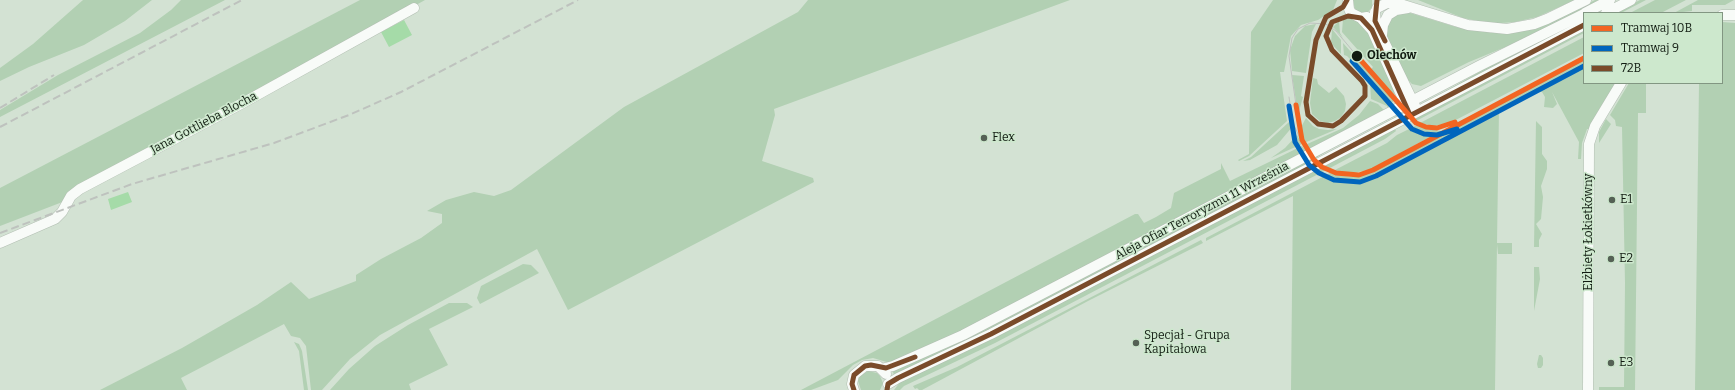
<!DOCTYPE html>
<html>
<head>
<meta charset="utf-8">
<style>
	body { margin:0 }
	#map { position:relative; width:1735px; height:390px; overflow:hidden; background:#d3e2d3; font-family:Bitter,serif }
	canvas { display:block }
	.legend { position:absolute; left:1583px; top:12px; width:140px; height:72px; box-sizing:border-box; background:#cde8cd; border:1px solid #829682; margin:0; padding:5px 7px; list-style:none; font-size:12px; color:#111b11 }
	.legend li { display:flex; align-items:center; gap:8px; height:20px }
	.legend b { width:20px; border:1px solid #829682 }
</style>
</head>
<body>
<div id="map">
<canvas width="1735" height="390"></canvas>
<ul class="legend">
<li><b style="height:5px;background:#f26522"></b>Tramwaj 10B</li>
<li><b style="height:5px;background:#0065bd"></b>Tramwaj 9</li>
<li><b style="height:5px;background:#7a4b2a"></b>72B</li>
</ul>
</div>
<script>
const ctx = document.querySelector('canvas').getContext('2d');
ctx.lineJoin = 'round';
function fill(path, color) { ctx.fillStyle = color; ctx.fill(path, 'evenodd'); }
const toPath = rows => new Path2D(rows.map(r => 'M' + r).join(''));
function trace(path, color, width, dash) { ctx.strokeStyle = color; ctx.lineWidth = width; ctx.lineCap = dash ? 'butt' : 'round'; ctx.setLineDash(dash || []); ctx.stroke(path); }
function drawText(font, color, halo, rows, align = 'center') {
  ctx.font = font + ' Bitter,serif'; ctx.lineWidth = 3; ctx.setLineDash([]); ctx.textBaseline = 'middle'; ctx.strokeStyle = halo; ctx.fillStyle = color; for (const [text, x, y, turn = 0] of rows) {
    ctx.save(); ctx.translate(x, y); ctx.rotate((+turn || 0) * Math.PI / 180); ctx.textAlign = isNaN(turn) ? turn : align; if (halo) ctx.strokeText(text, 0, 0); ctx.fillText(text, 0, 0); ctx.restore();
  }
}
fill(toPath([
	[83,0,152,0,125,21,84,45,29,67,0,81,0,68,33,44],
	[181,0,225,0,0,117,0,110,58,75,140,33,171,10],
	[360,0,425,0,65,201,0,226,0,188],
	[808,0,1070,0,774,109,775,115,762,161,813,178,814,182,568,310,537,249,380,335,350,359,322,390,311,390,306,346,300,338,291,336,284,324,181,378,187,390,100,390,182,348,257,305,291,282,309,299,356,281,356,275,381,259,421,238,442,223,442,214,427,211,446,200,474,192,494,196,511,190,624,107,798,12],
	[1273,0,1337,0,1333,10,1318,20,1301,25,1291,36,1284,72,1280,72,1287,121,1249,156,1239,161,1238,160,1249,154,1251,32],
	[1353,0,1372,0,1372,7,1368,12,1361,13,1355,10],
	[1418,0,1575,0,1537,17,1515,22,1501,23,1487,23,1463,18],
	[1595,0,1601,0,1515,43,1469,62,1421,86,1412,84,1408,80,1386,35,1387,23,1398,12,1407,12,1456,27,1493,33,1570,13],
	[1640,0,1646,0,1621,13,1615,13],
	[1655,0,1686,0,1661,13,1630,13],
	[1698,0,1734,0,1725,5,1692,5,1692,11,1674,13],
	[1351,18,1366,26,1394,91,1395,98,1370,70,1373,67,1342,32,1343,19],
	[1584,18,1584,20,1423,104,1500,60],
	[1339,21,1340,33,1343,38,1333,27],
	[1722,22,1735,23,1735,390,1695,390,1699,83,1722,83],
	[1316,24,1312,32,1306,73,1292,71,1290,50,1295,36,1305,26],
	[1332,29,1341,40,1341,54,1331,43],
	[1584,29,1584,33,1416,121,1413,119],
	[1584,37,1584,53,1450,123,1434,126,1420,123],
	[1343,43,1394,100,1388,108,1387,106,1371,99,1370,82,1358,68,1359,67,1356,64,1355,65,1352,60,1349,60,1350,59,1347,56,1344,55],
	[1584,60,1584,83,1617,83,1589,129,1587,129,1582,143,1581,159,1578,159,1579,142,1552,92,1557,104,1553,108,1544,107,1545,97,1542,92,1537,92,1537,89,1499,109,1497,243,1512,243,1512,254,1498,254,1497,244,1495,390,1291,390,1293,196,1206,241,1206,238,1330,173,1351,177,1369,173],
	[1292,75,1304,76,1301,96,1303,97,1298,115],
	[1313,78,1317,79,1318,84,1329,93,1336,87,1344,96,1346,104,1345,111,1341,117,1335,121,1328,123,1320,121,1312,114,1310,103],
	[1629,83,1646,83,1646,113,1638,113,1635,390,1599,390,1599,387,1624,387,1625,283,1622,127,1616,126,1615,120,1610,115],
	[1370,101,1378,104,1384,110,1307,150,1305,145,1343,128,1359,115],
	[1388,117,1389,119,1327,151,1294,172,989,331,895,375,893,373,894,370],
	[1306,118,1313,126,1319,129,1328,130,1337,129,1304,143,1300,129],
	[1606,119,1611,124,1599,143,1599,132],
	[1536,121,1542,127,1542,154,1547,161,1547,169,1541,186,1543,197,1541,219,1536,224,1542,234,1539,240,1539,247,1534,247],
	[1289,122,1291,122,1293,126,1277,145,1250,160,1243,161,1251,157],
	[1417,125,1427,129,1441,131,1369,170,1353,173,1333,171,1387,143,1397,135],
	[1394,128,1396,131,1385,139,1328,169,1323,166],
	[1297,135,1302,144,1271,158,1285,148],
	[1302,146,1306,151,961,331,890,363,873,358,862,360,853,365,838,380,811,390,801,390,1135,214,1138,214,1144,223,1156,217,1171,208,1174,193,1221,169,1221,163,1230,181],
	[1320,167,1326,170,995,343,904,386,900,390,894,390,900,382,993,338],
	[1201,240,1203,243,1088,301,922,390,919,390,917,388,915,389,913,386,957,367],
	[523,264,531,265,539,273,480,304,477,298,481,286],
	[1534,267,1539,267,1540,279,1534,311],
	[449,303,467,303,473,307,429,329,448,365,409,384,411,390,330,390,349,369,375,346,408,325],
	[294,342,299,344,302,351,308,390,304,390,299,351],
	[1539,355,1541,355,1543,358,1543,365,1541,368,1538,368,1537,364],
	[868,371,877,373,880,376,883,383,880,390,861,390,858,381,860,376]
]), '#b2d0b3');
fill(toPath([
	[404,20,412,35,389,47,381,32],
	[128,192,132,202,111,210,108,199]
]), '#a5dba8');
const minor = toPath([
	[1348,0,1349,9,1351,13,1361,18,1367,17],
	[1377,8,1387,3,1397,3,1468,25,1507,29,1534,24,1547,19,1586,0],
	[1375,12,1376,25,1415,106],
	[1585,13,1610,0],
	[1606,13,1631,0],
	[1722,15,1735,15],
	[1361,18,1372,30,1408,110],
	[1382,35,1383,25,1388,15,1396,10,1408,8],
	[0,243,55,219,62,212,71,196,80,189,241,104,414,8],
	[881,369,893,366,963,335,1479,66,1584,14],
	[888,384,898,378,991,334,1584,25],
	[854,390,852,384,854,375,865,366,878,366,886,374],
	[1588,390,1589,144,1595,126,1621,83]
]);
trace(minor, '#b2beb2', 11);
trace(minor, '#f8fbf8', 10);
trace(toPath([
	[1289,97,1293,123,1303,145],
	[1296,105,1289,56,1292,38,1298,29,1310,23,1326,24,1336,31,1357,56]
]), '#bec2be', 1);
trace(toPath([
	[0,108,54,75],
	[0,127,242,0],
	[0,233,132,184,274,143,349,115,401,92,578,0]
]), '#bec2be', 2, [8, 4]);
trace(toPath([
	[1347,0,1343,7,1326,17,1316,40,1306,102,1308,115,1318,124,1333,126,1341,121,1365,96,1365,86,1362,81,1332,50,1326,36,1332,22,1348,16,1361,18,1372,30,1410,115],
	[1377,0,1375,21,1385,41],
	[854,390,852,384,854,375,865,366,871,365,886,368,915,357],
	[887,390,888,384,898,378,991,334,1584,25]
]), '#7a4b2a', 5);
trace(toPath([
	[1357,56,1416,123,1426,127,1437,128,1455,122],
	[1296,105,1302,140,1314,160,1322,167,1336,173,1359,175,1373,170,1584,58]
]), '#f26522', 5);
trace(toPath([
	[1352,61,1412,129,1424,134,1437,135,1457,129],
	[1289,106,1295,142,1309,165,1319,173,1334,180,1360,182,1376,176,1584,66]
]), '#0065bd', 5);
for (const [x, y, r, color] of [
	[1357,56,6,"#111b11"],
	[984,138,4,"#556155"],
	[1612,200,4,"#556155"],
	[1611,259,4,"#556155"],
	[1136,343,4,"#556155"],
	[1611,363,4,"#556155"]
]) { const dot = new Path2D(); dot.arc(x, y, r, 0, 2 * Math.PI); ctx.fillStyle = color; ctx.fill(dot); trace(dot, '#cde8cd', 1.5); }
drawText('bold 12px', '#111b11', '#cde8cd', [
	["Olechów",1367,56]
], 'left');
drawText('12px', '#111b11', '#cde8cd', [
	["Jana Gottlieba Blocha",204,123,-28],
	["Aleja Ofiar Terroryzmu 11 Września",1202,211,-28],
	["Elżbiety Łokietkówny",1589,232,-90]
]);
drawText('12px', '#111b11', '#cde8cd', [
	["Flex",992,138],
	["E1",1620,200],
	["E2",1619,259],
	["Specjał - Grupa",1144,336],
	["Kapitałowa",1144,350],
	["E3",1619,363]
], 'left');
</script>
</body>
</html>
